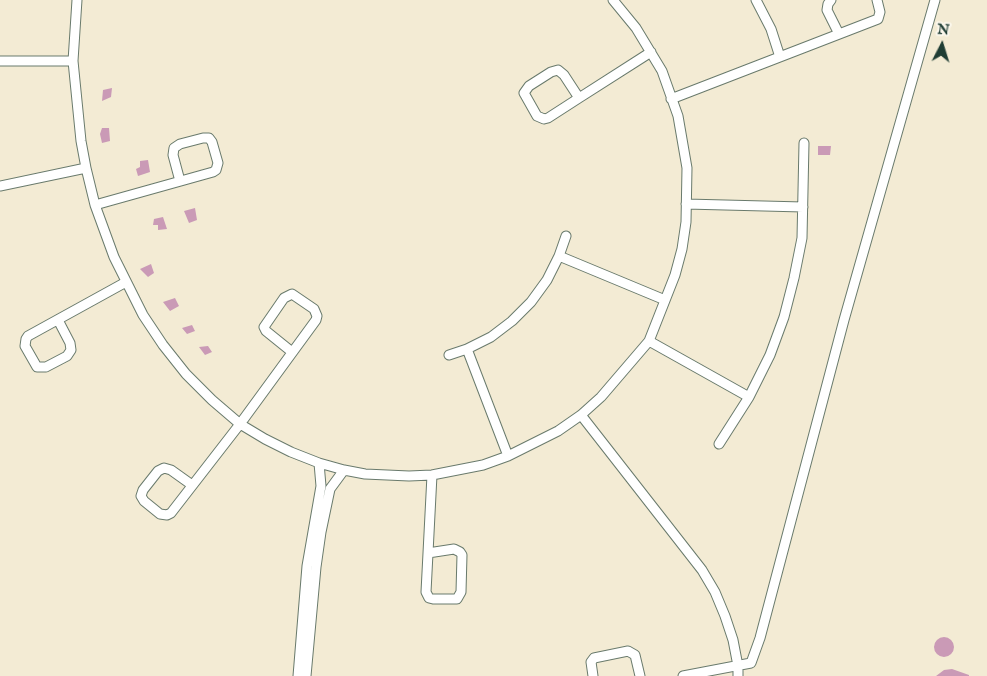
<!DOCTYPE html>
<html>
<head>
<meta charset="utf-8">
<style>
	body { margin:0 }
	#map { position:relative; width:987px; height:676px; overflow:hidden; background:#f3ebd4; font-family:"IM FELL English",serif }
	canvas { display:block }
	.north { position:absolute; left:917px; top:20px; width:50px; height:50px; -webkit-text-stroke:4px #fbf7ec; paint-order:stroke; rotate:5deg; font-size:14px; font-weight:700; line-height:20px; text-align:center; color:#1f3d34 }
	.north::after { content:''; display:block; margin:auto; width:18px; height:22px; background:#1f3d34; clip-path:polygon(50% 0,100% 100%,50% 72%,0 100%) }
</style>
</head>
<body>
<div id="map">
<canvas width="987" height="676"></canvas>
<div class="north">N</div>
</div>
<script>
const ctx = document.querySelector('canvas').getContext('2d');
ctx.lineJoin = 'round';
function fill(path, color) { ctx.fillStyle = color; ctx.fill(path, 'evenodd'); }
const toPath = rows => new Path2D(rows.map(r => 'M' + r).join(''));
function trace(path, color, width, dash) { ctx.strokeStyle = color; ctx.lineWidth = width; ctx.lineCap = dash ? 'butt' : 'round'; ctx.setLineDash(dash || []); ctx.stroke(path); }
fill(toPath([
	[112,88,111,97,102,101,103,90],
	[102,128,109,128,110,141,102,143,100,134],
	[818,146,831,146,830,155,818,155],
	[148,160,150,172,138,176,136,169,140,167,140,161],
	[195,208,197,220,189,223,184,211],
	[163,217,167,229,158,230,158,225,153,225,154,219],
	[151,264,154,273,148,277,140,269],
	[175,298,179,306,170,311,163,302],
	[192,325,195,331,187,334,182,328],
	[208,346,212,352,205,355,199,347],
	'934 647a10 10 0 1 1 20 0a10 10 0 1 1-20 0Z',
	[952,669,969,675,969,676,936,676,944,670]
]), '#ca9ab6');
const minor = toPath([
	[77,0,73,61,81,141,86,168,95,205,114,257,143,315,163,345,186,374,212,400,240,424,265,439,291,452,319,463,344,470,365,474,409,476,432,475,483,465,508,456,558,431,581,415,601,397,649,341,675,275,682,249,686,222,687,168,678,116,662,71,636,28,613,0],
	[756,0,771,29,780,57],
	[831,0,828,4,827,10,839,34],
	[0,61,73,61],
	[579,98,564,75,558,70,551,72,529,86,524,93,537,116,544,119,548,118,579,98,651,52],
	[671,99,878,19,880,12,877,0],
	[0,186,86,168],
	[686,204,803,207],
	[95,205,213,172,216,170,218,163,212,142,209,138,203,138,180,144,174,148,173,155,180,181],
	[559,256,665,300],
	[58,320,70,343,71,350,67,356,46,367,37,367,25,346,26,339,28,336,126,282],
	[649,341,749,397],
	[467,349,508,456],
	[449,355,467,349,491,337,512,321,531,302,547,280,559,256,566,236],
	[581,415,702,570,715,592,725,616,733,640,738,666,738,676],
	[719,444,749,397,770,355,784,317,794,278,802,238,804,143],
	[192,485,171,470,164,468,158,471,143,490,141,496,144,501,160,514,167,515,171,513,240,424,316,320,317,316,314,309,292,294,284,298,264,327,266,331,292,352],
	[428,553,454,549,460,552,462,555,461,592,457,599,433,599,429,598,426,592,432,475],
	[298,676,307,566,321,486,319,463],
	[306,676,316,567,321,532,330,489,344,470],
	[593,676,591,662,594,658,628,651,635,655,640,676],
	[683,676,751,663,760,638,844,320,935,0]
]);
trace(minor, '#697a6c', 11);
trace(minor, '#fff', 9);
</script>
</body>
</html>
